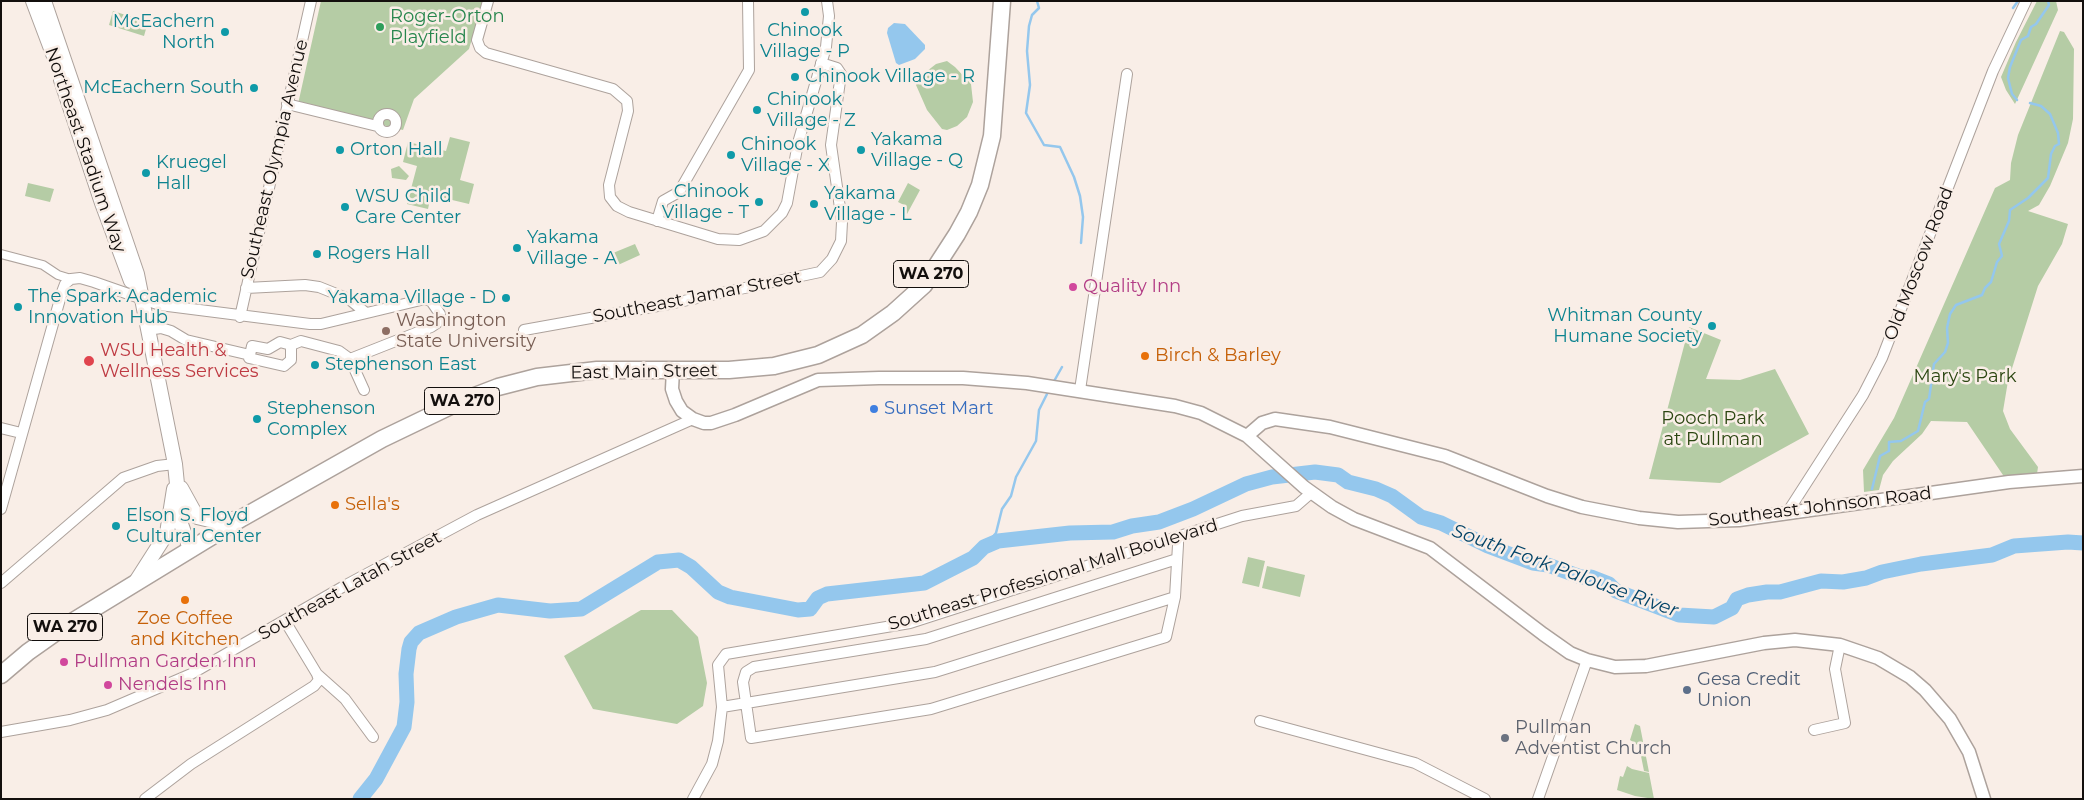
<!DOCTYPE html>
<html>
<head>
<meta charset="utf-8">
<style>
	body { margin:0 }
	#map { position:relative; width:2084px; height:800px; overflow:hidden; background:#f9eee7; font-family:Montserrat,sans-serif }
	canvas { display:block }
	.frame { position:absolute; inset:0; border:2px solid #130f0d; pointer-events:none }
</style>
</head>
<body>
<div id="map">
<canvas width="2084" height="800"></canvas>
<div class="frame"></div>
</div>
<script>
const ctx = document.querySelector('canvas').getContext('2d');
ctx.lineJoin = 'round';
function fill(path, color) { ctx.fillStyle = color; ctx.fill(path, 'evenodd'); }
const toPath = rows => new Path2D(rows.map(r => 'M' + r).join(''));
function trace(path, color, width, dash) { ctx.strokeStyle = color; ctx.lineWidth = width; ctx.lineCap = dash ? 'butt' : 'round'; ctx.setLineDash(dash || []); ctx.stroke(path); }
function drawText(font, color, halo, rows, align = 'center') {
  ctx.font = font + ' Montserrat,sans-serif'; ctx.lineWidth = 5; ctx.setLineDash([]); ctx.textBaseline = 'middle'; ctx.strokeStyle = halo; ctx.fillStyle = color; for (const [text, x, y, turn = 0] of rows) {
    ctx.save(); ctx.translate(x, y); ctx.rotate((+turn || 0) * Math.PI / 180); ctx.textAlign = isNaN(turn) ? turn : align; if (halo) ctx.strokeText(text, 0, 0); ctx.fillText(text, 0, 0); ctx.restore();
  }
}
fill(toPath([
	[321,1,483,1,469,49,414,99,403,130,298,104],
	[2037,1,2056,1,2058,10,2015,104,2006,90,2001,77,2016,42],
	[113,11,148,22,144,36,109,25],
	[2060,31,2064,32,2074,49,2073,119,2068,143,2050,186,2039,205,2028,211,2068,224,2062,244,2038,286,2008,381,2003,411,2010,429,2038,467,2037,474,2005,478,1967,422,1931,421,1922,434,1893,461,1883,475,1879,490,1864,492,1863,470,1894,418,1995,188,2010,180,2011,163,2018,135],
	[947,61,955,67,971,84,973,102,967,117,957,126,947,130,942,129,927,110,916,85,916,80,922,75,936,64],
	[450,137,470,142,460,180,474,184,469,204,431,195,428,209,407,204,417,166,403,162,408,142,446,151],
	[399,166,409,176,406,180,392,178,391,169],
	[28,183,54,189,50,202,25,196],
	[908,183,920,190,907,214,901,211,904,205,898,202],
	[635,244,640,255,618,265,613,253],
	[1689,327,1721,340,1706,379,1740,380,1775,369,1809,434,1720,483,1649,479],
	[1248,557,1265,561,1259,587,1242,583],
	[1267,566,1305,575,1300,597,1262,588],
	[641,610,672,610,698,637,707,683,703,706,677,724,593,709,564,656],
	[1635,724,1640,726,1649,772,1644,771,1639,746,1630,740],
	[1627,766,1632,769,1649,773,1654,799,1635,796,1617,790,1620,776,1623,777]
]), '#b5cca5');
fill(toPath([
	[894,23,905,24,925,45,925,49,915,59,899,65,896,63,887,33,888,28]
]), '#94c7ed');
trace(toPath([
	[1037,1,1039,8,1032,15,1029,26,1027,51,1030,85,1026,113,1044,145,1060,147,1074,177,1080,196,1083,217,1081,243],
	[2013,8,2018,1],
	[2017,100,2012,94,2008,78,2010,67,2021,40,2028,36,2031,27,2036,24,2049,5,2048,1],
	[1053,383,1062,367],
	[1872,489,1880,456,1889,451,1889,442,1901,441,1918,431,1925,402,1929,399,1934,364,1945,352,1948,343,1947,328,1950,314,1956,305,1982,295,1985,288,1991,282,1997,262,2002,256,1999,244,2009,221,2010,210,2028,198,2048,178,2051,154,2055,146,2059,144,2058,133,2050,114,2041,106,2030,103],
	[984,547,996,533,1002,509,1011,496,1016,477,1036,441,1039,410,1049,390]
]), '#94c7ed', 2.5);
trace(toPath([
	[360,799,376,779,404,727,407,702,406,674,409,649,411,642,419,633,456,617,498,605,550,611,581,609,658,562,679,560,691,567,718,592,730,597,798,610,810,609,818,598,827,594,924,583,973,558,984,547,998,541,1070,533,1113,532,1132,526,1159,522,1193,509,1246,484,1272,477,1315,472,1338,475,1348,482,1376,489,1392,496,1421,517,1441,523,1488,546,1533,563,1548,565,1581,577,1591,577,1609,584,1616,591,1679,615,1714,617,1732,608,1737,599,1748,595,1767,592,1780,592,1821,581,1843,582,1866,578,1882,572,1921,564,1992,555,2014,546,2068,542,2083,543]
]), '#94c7ed', 15);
const pedestrian = toPath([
	[1,254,43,265,58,275,71,279]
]);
const minor = toPath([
	[488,1,477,40,480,48,486,53,613,89,627,101,628,111,609,185,610,197,617,206,629,212,718,239,739,240,764,231,782,213,787,203,798,143,826,47,829,16,827,1],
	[287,104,377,126],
	'378 123a9 9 0 1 1 18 0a9 9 0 1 1-18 0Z',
	[657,221,663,201,679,192,749,70,748,1],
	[246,288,305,285,319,287,349,299,366,313],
	[240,317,311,1],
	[147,330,161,328,171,331,186,340,250,355,249,358,284,366,291,360,291,345],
	[524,330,674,303,820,272,832,259,841,241,842,222,831,145,841,74,837,68,821,63],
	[250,355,252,346,268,349,280,342,291,345,301,341,339,351,350,359],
	[1080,390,1127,74],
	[1,428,21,433],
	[1,509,62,292,65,284,71,279,80,278,94,282,160,305,310,324,321,324,425,299,431,301,440,314,437,323,431,327,350,359,364,390],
	[1787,513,1863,395,1882,358,1993,71,2026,1],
	[1177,559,926,639,754,667,746,672,743,682,751,738,931,709,1166,637,1175,597,1178,545,1178,537],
	[1,583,123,478,157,466,175,464],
	[285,621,317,674,345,699,373,737],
	[722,707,935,672,1175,597],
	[1260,721,1415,763,1485,799],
	[1814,730,1845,723,1835,669,1840,645],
	[1,732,70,720,107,710,191,674,346,585,477,515,693,419],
	[145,799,191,764,314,686,319,680,317,674],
	[693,799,712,764,718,741,722,707,718,665,726,654,910,623,1242,516,1296,506,1311,493],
	[1538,799,1587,660]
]);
const tertiary = toPath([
	[673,370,672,389,676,401,682,411,693,419,704,423,711,423,735,415,818,380,879,378,963,378,1027,383,1175,406,1201,413,1247,436,1304,487,1332,507,1354,519,1430,548,1543,634,1570,653,1587,660,1615,667,1646,666,1764,643,1795,640,1840,645,1878,658,1910,677,1925,690,1950,719,1969,752,1984,799],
	[1247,436,1262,423,1275,419,1330,427,1445,456,1547,496,1582,507,1639,518,1678,522,1739,520,2009,482,2083,476]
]);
const secondary = toPath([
	[33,1,53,54],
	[44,1,137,274,175,464,181,524,190,549],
	[61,80,102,203,131,281],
	[181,488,197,517,214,521,241,518],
	[135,583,167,533,174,489]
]);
const primary = toPath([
	[1,675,28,652,62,628,242,518,382,439,459,402,498,387,537,377,597,370,729,370,774,366,818,355,862,335,893,313,924,285,957,234,969,212,980,185,992,136,1002,1]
]);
trace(pedestrian, '#ada29c', 10);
trace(minor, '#ada29c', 12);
trace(tertiary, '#ada29c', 15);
trace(secondary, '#ada29c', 16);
trace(primary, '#ada29c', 19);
trace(pedestrian, '#fff', 8);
trace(minor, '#fff', 10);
trace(tertiary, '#fff', 12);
trace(secondary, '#fff', 14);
trace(primary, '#fff', 16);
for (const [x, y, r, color] of [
	[805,12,5,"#0f9aa8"],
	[380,27,5,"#2e9e5b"],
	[225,32,5,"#0f9aa8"],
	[795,77,5,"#0f9aa8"],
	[254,88,5,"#0f9aa8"],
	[757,110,5,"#0f9aa8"],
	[340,150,5,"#0f9aa8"],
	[861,150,5,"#0f9aa8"],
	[731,155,5,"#0f9aa8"],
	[146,173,5,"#0f9aa8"],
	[759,202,5,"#0f9aa8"],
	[814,204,5,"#0f9aa8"],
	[345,207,5,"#0f9aa8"],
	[517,248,5,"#0f9aa8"],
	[317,254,5,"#0f9aa8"],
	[1073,287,5,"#d1479c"],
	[506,298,5,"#0f9aa8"],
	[18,307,5,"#0f9aa8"],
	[1712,326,5,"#0f9aa8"],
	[386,331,5,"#8d6e63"],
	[1145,356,5,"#e8710a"],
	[89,361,6,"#e0444e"],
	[315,365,5,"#0f9aa8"],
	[874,409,5,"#3f7fe0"],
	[257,419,5,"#0f9aa8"],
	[335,505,5,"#e8710a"],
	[116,526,5,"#0f9aa8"],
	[185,600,5,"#e8710a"],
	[64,662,5,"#d1479c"],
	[108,685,5,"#d1479c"],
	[1687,690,5,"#5c6f8a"],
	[1505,738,5,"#6b7280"]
]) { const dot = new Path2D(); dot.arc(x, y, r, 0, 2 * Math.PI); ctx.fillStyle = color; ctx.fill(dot); trace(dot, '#f9eee7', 2); }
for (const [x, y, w] of [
	[931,274,75],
	[462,401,75],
	[65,627,75]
]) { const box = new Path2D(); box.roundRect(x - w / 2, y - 13.5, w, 27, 4); ctx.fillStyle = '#f9eee7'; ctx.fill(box); trace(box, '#130f0d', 1); }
drawText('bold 16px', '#130f0d', null, [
	["WA 270",931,274],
	["WA 270",462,401],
	["WA 270",65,627]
]);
drawText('18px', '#27864d', '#f9eee7', [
	["Roger-Orton",390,17],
	["Playfield",390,38]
], 'left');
drawText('18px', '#0d838f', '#f9eee7', [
	["McEachern",215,22,"right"],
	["North",215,43,"right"],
	["Chinook",805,31,"center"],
	["Village - P",805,52,"center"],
	["Chinook Village - R",805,77],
	["McEachern South",244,88,"right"],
	["Chinook",767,100],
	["Village - Z",767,121],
	["Yakama",871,140],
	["Village - Q",871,161],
	["Chinook",741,145],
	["Village - X",741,166],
	["Orton Hall",350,150],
	["Kruegel",156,163],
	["Hall",156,184],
	["Chinook",749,192,"right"],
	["Village - T",749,213,"right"],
	["Yakama",824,194],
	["Village - L",824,215],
	["WSU Child",355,197],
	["Care Center",355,218],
	["Yakama",527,238],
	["Village - A",527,259],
	["Rogers Hall",327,254],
	["The Spark: Academic",28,297],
	["Innovation Hub",28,318],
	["Yakama Village - D",496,298,"right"],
	["Whitman County",1702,316,"right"],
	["Humane Society",1702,337,"right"],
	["Stephenson East",325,365],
	["Stephenson",267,409],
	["Complex",267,430],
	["Elson S. Floyd",126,516],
	["Cultural Center",126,537]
], 'left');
drawText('18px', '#130f0d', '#f9eee7', [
	["Northeast Stadium Way",85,150,71],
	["Southeast Olympia Avenue",275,159,-77],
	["Old Moscow Road",1919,264,-69],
	["Southeast Jamar Street",697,297,-11],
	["East Main Street",644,372,-1],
	["Southeast Johnson Road",1820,507,-7],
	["Southeast Professional Mall Boulevard",1053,575,-17],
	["Southeast Latah Street",350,586,-29]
]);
drawText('18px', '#b23c85', '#f9eee7', [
	["Quality Inn",1083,287],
	["Pullman Garden Inn",74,662],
	["Nendels Inn",118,685]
], 'left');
drawText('18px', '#785e54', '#f9eee7', [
	["Washington",396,321],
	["State University",396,342]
], 'left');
drawText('18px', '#be3a42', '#f9eee7', [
	["WSU Health &",100,351],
	["Wellness Services",100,372]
], 'left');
drawText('18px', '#c56008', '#f9eee7', [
	["Birch & Barley",1155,356],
	["Sella's",345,505],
	["Zoe Coffee",185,619,"center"],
	["and Kitchen",185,640,"center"]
], 'left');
drawText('18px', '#2b4611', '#f9eee7', [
	["Mary's Park",1965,377],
	["Pooch Park",1713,419],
	["at Pullman",1713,440]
]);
drawText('18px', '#366cbe', '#f9eee7', [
	["Sunset Mart",884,409]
], 'left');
drawText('18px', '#4e5e75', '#f9eee7', [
	["Gesa Credit",1697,680],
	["Union",1697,701]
], 'left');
drawText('18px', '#5b616d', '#f9eee7', [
	["Pullman",1515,728],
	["Adventist Church",1515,749]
], 'left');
drawText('italic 19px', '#024367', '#f9eee7', [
	["South Fork Palouse River",1565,571,20]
]);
</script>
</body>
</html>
